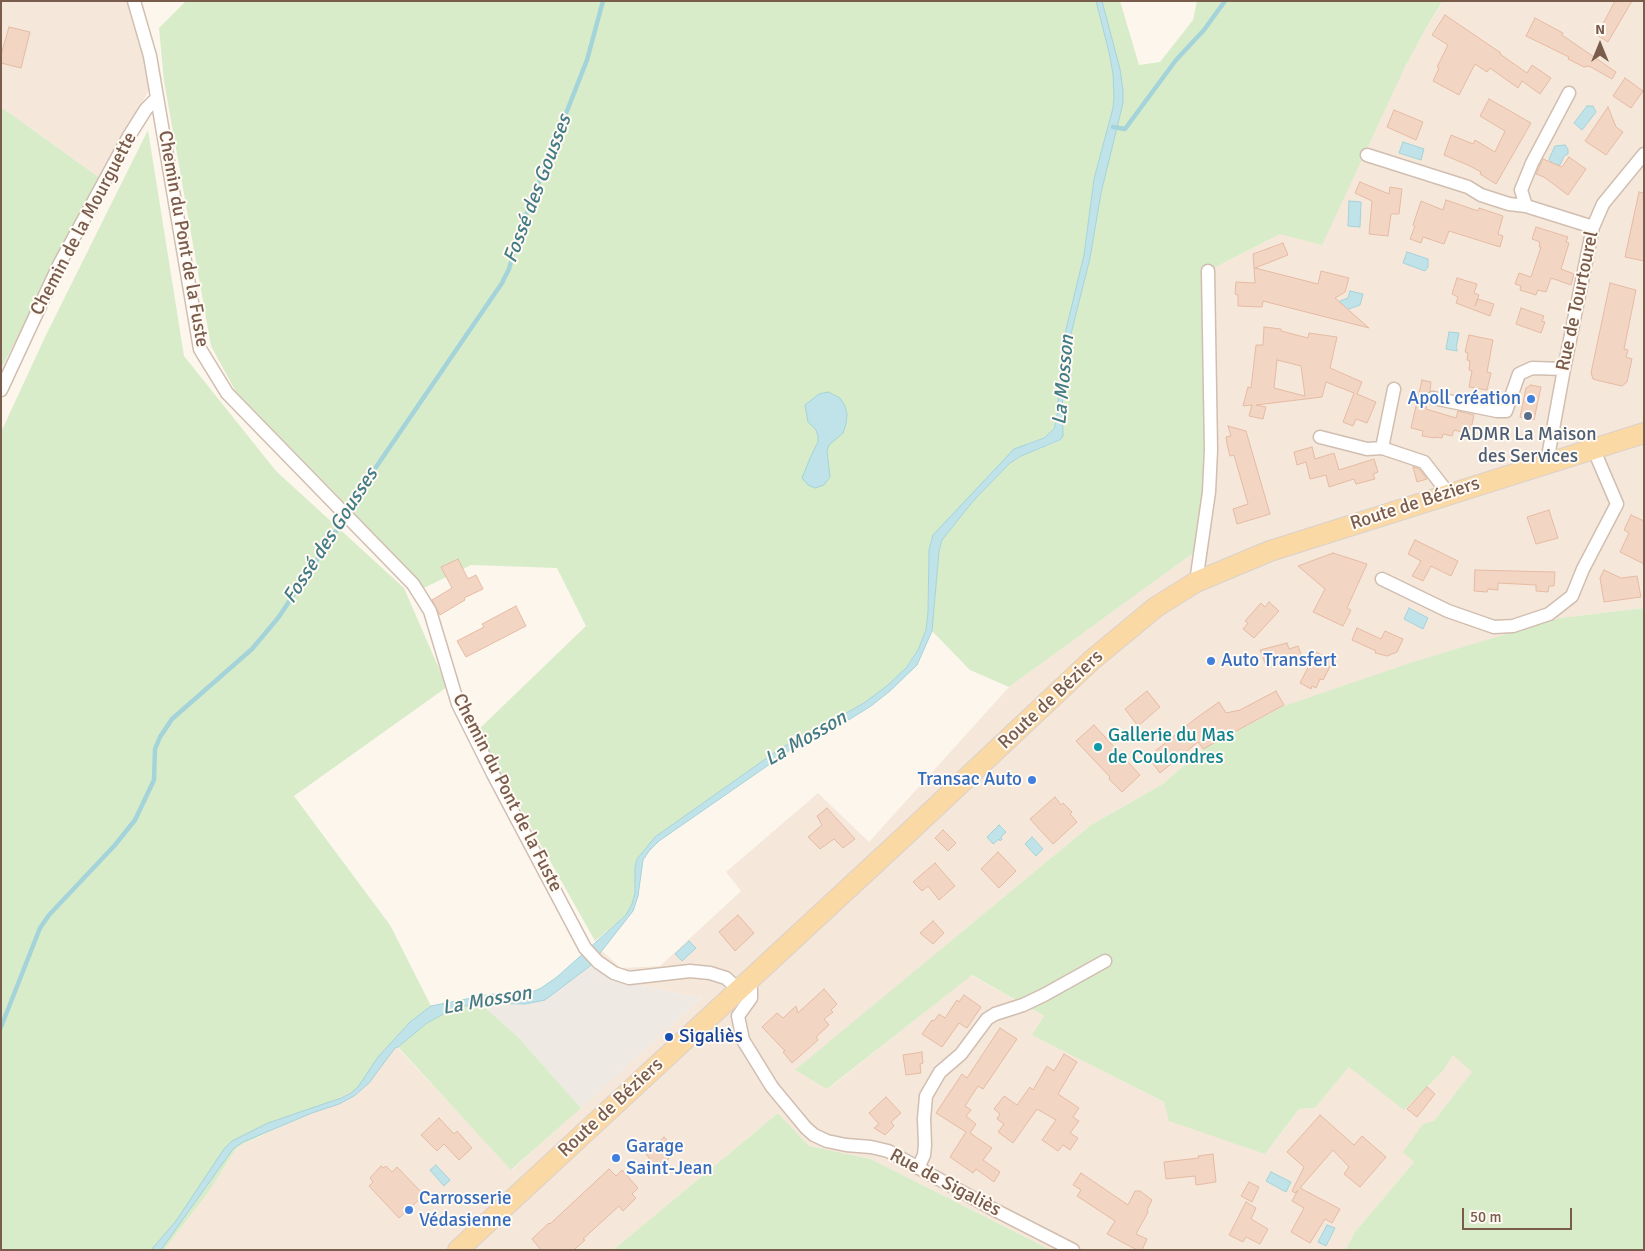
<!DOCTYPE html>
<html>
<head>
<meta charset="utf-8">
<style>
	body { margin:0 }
	#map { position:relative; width:1645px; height:1251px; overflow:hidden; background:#fdf6ec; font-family:Signika,sans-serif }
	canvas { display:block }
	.frame { position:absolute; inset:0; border:2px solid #7a5c4d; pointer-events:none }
	.north { position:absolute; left:1575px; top:20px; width:50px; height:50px; -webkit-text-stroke:4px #fffaf3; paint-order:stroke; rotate:0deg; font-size:14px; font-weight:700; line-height:20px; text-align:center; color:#7a5c4d }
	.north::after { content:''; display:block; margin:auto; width:18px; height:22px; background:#7a5c4d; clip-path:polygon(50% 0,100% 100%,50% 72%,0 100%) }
	.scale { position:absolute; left:1462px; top:1208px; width:110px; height:22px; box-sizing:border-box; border:2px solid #7a5c4d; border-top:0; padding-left:6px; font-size:15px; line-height:18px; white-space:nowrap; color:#7a5c4d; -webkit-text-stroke:4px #fffaf3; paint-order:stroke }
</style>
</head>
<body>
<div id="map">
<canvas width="1645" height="1251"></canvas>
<div class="frame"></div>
<div class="north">N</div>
<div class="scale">50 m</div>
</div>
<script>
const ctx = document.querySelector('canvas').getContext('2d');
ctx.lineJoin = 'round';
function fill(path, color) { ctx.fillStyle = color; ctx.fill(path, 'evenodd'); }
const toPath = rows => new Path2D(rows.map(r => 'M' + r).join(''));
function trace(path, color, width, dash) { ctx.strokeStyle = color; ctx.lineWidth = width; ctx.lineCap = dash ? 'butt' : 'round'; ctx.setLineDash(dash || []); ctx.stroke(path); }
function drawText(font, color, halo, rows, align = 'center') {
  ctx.font = font + ' Signika,sans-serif'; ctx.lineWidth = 4; ctx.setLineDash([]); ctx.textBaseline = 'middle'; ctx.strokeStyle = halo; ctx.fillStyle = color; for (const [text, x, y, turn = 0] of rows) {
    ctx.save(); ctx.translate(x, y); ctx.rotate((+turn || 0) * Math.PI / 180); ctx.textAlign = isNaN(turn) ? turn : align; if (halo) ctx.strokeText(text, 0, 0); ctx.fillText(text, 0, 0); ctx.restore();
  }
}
fill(toPath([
	[1,1,128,1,152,85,100,178,1,107],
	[1441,1,1644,1,1644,608,1560,618,1202,750,1163,784,1091,825,796,1070,828,1089,971,975,1044,1016,1033,1035,1265,1154,1299,1109,1315,1108,1349,1067,1427,1087,1443,1071,1453,1054,1473,1072,1434,1121,1414,1162,1355,1232,1345,1250,1051,1250,871,1159,809,1146,778,1113,613,1250,164,1250,210,1190,237,1147,324,1106,396,1046,512,1170,701,998,614,980,590,966,602,951,621,968,660,966,741,891,726,872,818,793,869,842,1009,687,1196,551,1205,491,1204,413,1208,271,1280,234,1404,69,1425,30,1442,3]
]), '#f5e8da');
fill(toPath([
	[590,966,614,980,701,998,581,1108,517,1036,480,1003,525,1004,575,977]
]), '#efe9e4');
fill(toPath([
	[186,1,1096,1,1109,52,1113,74,1114,97,1113,108,1094,179,1084,255,1062,346,1057,415,1053,430,1044,438,1028,443,932,538,929,550,928,612,926,630,918,650,903,671,888,685,864,703,825,725,781,748,655,837,637,859,635,867,635,893,632,904,626,915,595,941,477,731,586,626,557,568,471,565,424,588,335,493,236,392,211,346,164,81,159,28],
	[1102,1,1120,1,1139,65,1160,62,1193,20,1197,1,1442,2,1425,30,1404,69,1322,245,1280,234,1208,271,1204,413,1205,491,1196,551,1009,687,970,670,932,631,939,551,942,540,974,500,1010,463,1021,456,1060,441,1062,370,1090,258,1101,194,1123,90,1120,71],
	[1,107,100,178,1,369],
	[148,130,184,356,276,471,404,588,447,687,294,796,390,925,431,1006,410,1022,393,1041,396,1046,363,1086,237,1147,210,1190,164,1250,1,1250,1,432,46,335],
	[1644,608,1644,1250,1345,1250,1355,1232,1414,1162,1403,1152,1423,1124,1434,1121,1472,1072,1453,1055,1443,1071,1404,1110,1349,1067,1315,1108,1299,1109,1265,1154,1169,1121,1164,1102,1032,1035,1044,1016,972,975,827,1089,795,1070,1091,825,1163,784,1202,750,1284,706,1413,662,1560,618],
	[480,1003,517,1036,581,1108,511,1170,398,1047,427,1023,454,1008],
	[778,1113,809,1146,871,1159,1051,1250,613,1250]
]), '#d8ecc9');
const water = toPath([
	[1096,1,1102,1,1120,69,1123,90,1123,103,1101,193,1090,258,1062,370,1063,436,1060,440,1021,456,1010,463,974,500,942,540,939,551,932,631,917,665,890,691,871,706,847,721,793,748,659,841,649,851,643,860,638,896,633,911,590,966,545,1000,525,1004,480,1003,454,1008,427,1023,398,1047,395,1048,369,1083,354,1096,339,1104,312,1113,243,1142,233,1149,161,1250,151,1250,176,1221,224,1149,232,1141,268,1123,341,1098,351,1093,358,1087,378,1057,410,1022,431,1006,492,994,506,996,528,994,541,988,557,977,626,915,632,904,635,893,635,867,637,859,655,837,781,748,825,725,864,703,888,685,906,668,918,650,926,630,928,612,929,550,933,535,1014,449,1044,438,1054,429,1057,415,1062,346,1084,255,1094,179,1113,108,1114,97,1113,74,1109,52,1096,1],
	[1587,106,1593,106,1596,112,1582,130,1574,123,1587,106],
	[1403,142,1424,149,1421,160,1399,153,1403,142],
	[1565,145,1568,149,1568,154,1564,156,1560,165,1553,165,1549,159,1555,146,1565,145],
	[1349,201,1361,202,1360,227,1348,226,1349,201],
	[1407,252,1428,259,1428,267,1425,271,1403,263,1407,252],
	[1350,291,1363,294,1360,305,1338,313,1335,303,1348,298,1350,291],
	[1449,332,1459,333,1456,348,1457,349,1457,351,1446,349,1449,332],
	[828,392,840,398,845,406,847,414,846,424,843,433,829,445,827,451,830,477,824,485,815,488,808,485,802,478,811,456,818,442,818,436,816,430,808,422,805,405,819,394,828,392],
	[1409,608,1428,618,1423,629,1404,619,1409,608],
	[999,825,1006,832,1001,837,1002,839,1000,841,999,839,993,844,987,837,999,825],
	[1032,837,1043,849,1036,856,1025,844,1032,837],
	[689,941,696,948,682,961,675,954,689,941],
	[436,1165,450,1180,444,1186,430,1170,436,1165],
	[1271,1172,1291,1182,1286,1192,1266,1181,1271,1172],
	[1327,1225,1335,1228,1326,1246,1318,1242,1327,1225]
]);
fill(water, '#bfe3e8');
trace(water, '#a5d3da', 1);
trace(toPath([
	[1113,127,1125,129,1176,60,1204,30,1225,1],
	[1,1027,40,928,49,915,115,845,135,820,154,780,155,749,160,737,172,719,252,649,278,618,333,536,372,473,502,283,509,269,519,233,587,60,603,1]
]), '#a5d3da', 4.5);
const building = toPath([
	[1615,1,1632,1,1608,42,1597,35,1615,1],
	[1445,15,1501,53,1500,54,1527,73,1532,65,1551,78,1540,94,1522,81,1518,88,1490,68,1487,72,1475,64,1459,95,1433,81,1439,68,1437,67,1448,45,1432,35,1445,15],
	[1535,18,1563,33,1562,35,1616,72,1612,79,1589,66,1584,67,1568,59,1569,57,1526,36,1535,18],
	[9,27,30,32,21,68,1,63,1,55,9,27],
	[1625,78,1643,91,1631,108,1613,96,1625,78],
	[1489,99,1531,123,1496,184,1480,174,1481,172,1470,166,1444,155,1451,135,1473,144,1475,140,1495,152,1505,131,1480,116,1489,99],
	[1608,107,1616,127,1623,132,1606,155,1585,141,1608,107],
	[1394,110,1423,122,1416,140,1387,127,1394,110],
	[1569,157,1586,169,1568,195,1544,177,1536,174,1543,159,1562,167,1569,157],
	[1360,182,1389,194,1390,187,1402,189,1399,214,1391,214,1388,236,1369,234,1372,201,1355,193,1360,182],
	[1639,192,1644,193,1644,261,1625,257,1639,192],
	[1446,200,1478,211,1479,208,1503,216,1498,234,1503,236,1500,247,1449,231,1444,244,1423,237,1421,243,1410,239,1415,226,1413,225,1421,201,1443,210,1446,200],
	[1536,227,1568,237,1566,242,1569,243,1561,269,1574,274,1571,285,1551,278,1546,292,1538,290,1536,295,1520,290,1521,286,1515,284,1519,273,1531,277,1541,247,1539,247,1540,242,1532,239,1536,227],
	[1283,243,1288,255,1255,268,1318,284,1321,271,1349,278,1345,292,1335,298,1369,328,1263,301,1262,307,1238,306,1238,295,1235,294,1236,282,1255,283,1253,254,1283,243],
	[1457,278,1477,284,1474,293,1479,295,1475,306,1478,299,1494,304,1490,316,1456,303,1458,297,1452,294,1457,278],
	[1610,283,1636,290,1624,349,1628,350,1626,357,1632,359,1627,382,1622,386,1596,380,1593,379,1591,373,1610,283],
	[1521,308,1544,316,1542,321,1545,322,1541,333,1516,324,1521,308],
	[1264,327,1281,329,1281,331,1308,338,1309,333,1337,337,1330,368,1362,382,1357,394,1376,402,1367,423,1356,419,1353,426,1343,422,1354,393,1326,382,1322,397,1256,405,1266,407,1263,419,1249,416,1252,405,1243,406,1248,387,1251,388,1256,345,1263,345,1264,327],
	[1277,360,1301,366,1305,396,1274,388,1277,360],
	[1469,335,1493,340,1487,372,1491,373,1487,390,1469,387,1472,371,1469,370,1470,361,1467,360,1468,353,1465,352,1469,335],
	[1422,380,1431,382,1430,391,1425,397,1427,404,1426,409,1456,418,1458,411,1474,415,1471,429,1463,427,1462,432,1454,430,1452,436,1443,434,1442,438,1435,437,1435,438,1422,436,1423,431,1411,428,1422,380],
	[1531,385,1541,387,1534,420,1520,417,1526,388,1531,385],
	[1228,426,1246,431,1270,514,1237,524,1233,509,1248,504,1234,455,1230,456,1227,444,1226,437,1231,436,1228,426],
	[1312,447,1315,459,1334,453,1339,470,1374,459,1378,472,1373,474,1375,479,1356,484,1354,479,1329,487,1326,475,1310,479,1306,462,1297,465,1294,452,1312,447],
	[1413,467,1419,469,1427,479,1417,482,1413,467],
	[1549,510,1558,538,1536,544,1527,517,1549,510],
	[1631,515,1644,521,1644,564,1620,552,1629,533,1624,530,1631,515],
	[1415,540,1458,561,1451,576,1431,566,1423,581,1412,576,1421,561,1408,554,1415,540],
	[1333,553,1367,564,1347,608,1351,610,1343,626,1313,612,1325,589,1298,566,1333,553],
	[458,559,468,579,476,575,483,589,464,598,465,600,440,615,432,600,452,588,441,567,458,559],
	[1475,570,1555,572,1554,586,1549,586,1548,592,1536,591,1536,585,1498,583,1498,590,1488,589,1487,592,1474,591,1475,570],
	[1604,570,1621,578,1637,576,1641,597,1604,602,1600,578,1604,570],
	[1269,602,1279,611,1254,638,1243,629,1248,623,1245,621,1261,603,1265,607,1269,602],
	[516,606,526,626,466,657,457,641,484,627,482,624,516,606],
	[1357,628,1381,639,1385,631,1403,639,1397,652,1387,656,1375,653,1376,651,1352,640,1357,628],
	[1287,643,1289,649,1298,646,1302,657,1267,668,1260,650,1287,643],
	[1316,652,1333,661,1323,680,1320,679,1316,688,1312,686,1311,689,1300,683,1316,652],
	[1147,691,1160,707,1138,726,1125,709,1147,691],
	[1276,691,1284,705,1203,749,1198,742,1160,773,1148,757,1195,719,1219,702,1226,713,1240,710,1276,691],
	[1094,725,1140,775,1122,792,1109,779,1110,777,1076,741,1094,725],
	[1055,797,1061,805,1063,803,1072,812,1070,814,1077,822,1053,844,1030,819,1055,797],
	[827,808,855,839,843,848,834,839,820,849,808,837,822,825,817,816,827,808],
	[943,830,956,843,948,851,935,838,943,830],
	[998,852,1016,871,999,888,981,869,998,852],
	[935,863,955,886,939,900,928,886,922,891,913,882,935,863],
	[738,915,754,933,735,951,719,932,738,915],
	[933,921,944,933,933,944,920,933,933,921],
	[824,989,837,1004,831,1010,833,1012,824,1019,829,1025,816,1037,818,1040,792,1063,783,1052,785,1051,762,1027,777,1013,783,1018,796,1006,798,1013,824,989],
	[964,995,981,1007,967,1028,959,1023,942,1047,922,1034,932,1020,934,1021,939,1014,945,1018,957,1000,959,1002,964,995],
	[1000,1028,1017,1039,983,1089,978,1086,965,1106,971,1110,966,1116,976,1124,970,1133,992,1148,983,1160,1000,1172,994,1182,976,1169,973,1173,950,1157,966,1132,936,1113,962,1074,967,1078,1000,1028],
	[922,1052,923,1063,920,1064,921,1073,906,1075,903,1055,922,1052],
	[1064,1054,1077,1062,1058,1094,1079,1108,1073,1117,1079,1121,1070,1133,1078,1138,1070,1150,1063,1145,1058,1151,1042,1140,1056,1120,1037,1109,1013,1143,998,1132,1004,1124,997,1119,1000,1114,994,1109,1004,1096,1017,1105,1030,1087,1033,1090,1047,1066,1054,1071,1064,1054],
	[1427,1087,1435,1094,1417,1117,1407,1109,1427,1087],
	[886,1097,901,1113,891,1122,894,1126,885,1135,874,1128,879,1124,869,1113,886,1097],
	[1320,1115,1354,1145,1362,1136,1386,1157,1360,1187,1344,1174,1349,1167,1333,1150,1300,1188,1340,1209,1332,1223,1325,1219,1310,1243,1291,1232,1304,1208,1292,1201,1298,1190,1295,1193,1292,1191,1304,1167,1287,1152,1320,1115],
	[439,1118,454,1134,457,1131,472,1148,459,1160,444,1144,437,1151,421,1135,439,1118],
	[664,1137,677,1151,656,1170,648,1161,650,1159,646,1154,664,1137],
	[1213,1154,1216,1182,1196,1185,1195,1176,1166,1179,1164,1162,1199,1158,1198,1156,1213,1154],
	[381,1166,383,1168,386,1166,392,1172,397,1167,424,1195,399,1218,369,1186,373,1182,370,1178,381,1166],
	[609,1169,616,1176,622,1170,638,1188,632,1194,636,1198,623,1211,619,1206,583,1239,585,1240,574,1250,541,1250,532,1239,549,1223,550,1224,609,1169],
	[1081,1173,1128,1205,1135,1191,1140,1191,1152,1200,1147,1210,1148,1212,1136,1234,1147,1239,1142,1250,1137,1250,1107,1234,1115,1221,1077,1196,1081,1190,1073,1185,1081,1173],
	[1249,1182,1259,1187,1252,1202,1241,1196,1249,1182],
	[1246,1202,1256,1208,1251,1219,1268,1229,1260,1244,1246,1237,1243,1242,1229,1235,1246,1202]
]);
fill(building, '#f3d5c3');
trace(building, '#e6bba3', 1);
const street = toPath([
	[134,1,150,56,200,349,227,393,413,584,430,611,458,704,493,774,585,948,598,962,614,973,629,978,690,971,710,973,726,978,739,990],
	[1367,155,1468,187,1481,195,1509,204,1526,206,1593,227],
	[1526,206,1521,190,1532,163,1569,93],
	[1394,389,1382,448,1424,462,1448,493],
	[1,390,60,263,129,136,146,109,157,98],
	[1433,398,1497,411,1506,411,1519,374,1532,368,1564,369],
	[1320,437,1367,449,1382,448],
	[1547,462,1564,369,1593,227,1603,204,1644,154],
	[1382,579,1448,611,1494,627,1513,626,1549,614,1572,596,1583,569,1617,504,1593,448],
	[1196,582,1209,492,1211,450,1208,271],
	[749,981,751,990,751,998,738,1016,743,1040,772,1087,806,1128,814,1135,827,1141,846,1145,871,1147,888,1151,991,1208,1073,1250],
	[918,1168,924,1155,925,1145,924,1119,926,1096,940,1072,961,1054,987,1019,995,1014,1023,1005,1044,995,1105,961]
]);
const primary = toPath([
	[458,1250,907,834,1092,660,1156,607,1196,582,1270,551,1644,433]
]);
trace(street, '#d1beb0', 15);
trace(primary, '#dad1cd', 22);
trace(street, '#fff', 12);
trace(primary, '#fbd9a5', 20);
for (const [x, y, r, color] of [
	[1531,399,5,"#3f7fe0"],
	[1528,416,5,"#5c6f8a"],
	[1211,661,5,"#3f7fe0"],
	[1098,747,5,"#0f9aa8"],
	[1032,780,5,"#3f7fe0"],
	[669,1037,5,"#1a4fb4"],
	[616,1158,5,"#3f7fe0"],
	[409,1210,5,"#3f7fe0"]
]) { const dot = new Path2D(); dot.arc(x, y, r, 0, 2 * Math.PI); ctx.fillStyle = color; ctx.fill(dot); trace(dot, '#fffaf3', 2); }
drawText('19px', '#7a5c4d', '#fffaf3', [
	["Chemin de la Mourguette",84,224,-62],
	["Chemin du Pont de la Fuste",183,239,80],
	["Rue de Tourtourel",1578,301,-78],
	["Route de Béziers",1415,504,-18],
	["Route de Béziers",1051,700,-43],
	["Chemin du Pont de la Fuste",507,793,63],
	["Route de Béziers",611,1108,-43],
	["Rue de Sigaliès",945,1183,28]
]);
drawText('19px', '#366cbe', '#fffaf3', [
	["Apoll création",1521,399,"right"],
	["Auto Transfert",1221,661],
	["Transac Auto",1022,780,"right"],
	["Garage",626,1147],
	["Saint-Jean",626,1169],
	["Carrosserie",419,1199],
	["Védasienne",419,1221]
], 'left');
drawText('19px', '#4e5e75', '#fffaf3', [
	["ADMR La Maison",1528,435],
	["des Services",1528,457]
]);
drawText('19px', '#0d838f', '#fffaf3', [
	["Gallerie du Mas",1108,736],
	["de Coulondres",1108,758]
], 'left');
drawText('19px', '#164399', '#fffaf3', [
	["Sigaliès",679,1037]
], 'left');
drawText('italic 20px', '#437c86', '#fffaf3', [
	["Fossé des Gousses",538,189,-69],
	["La Mosson",1064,380,-85],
	["Fossé des Gousses",331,536,-57],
	["La Mosson",806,739,-30],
	["La Mosson",487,1001,-10]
]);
</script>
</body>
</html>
